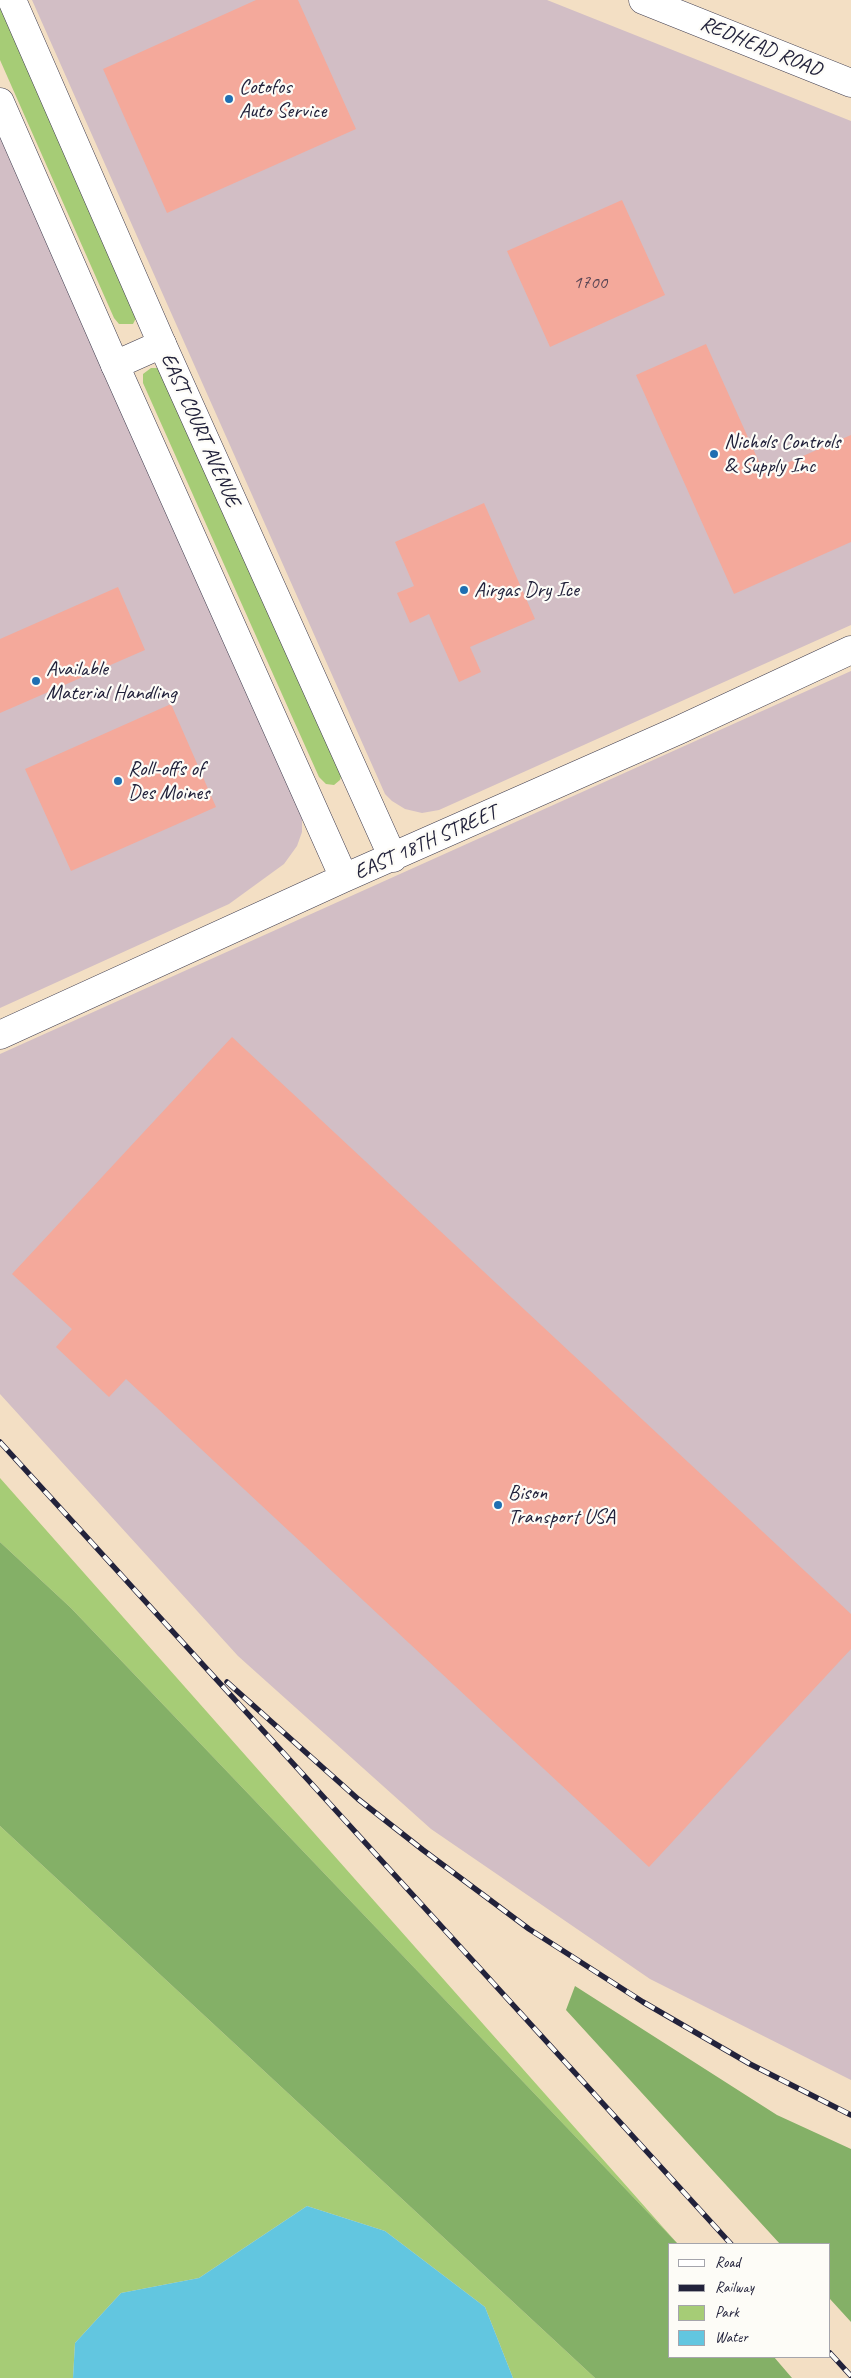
<!DOCTYPE html>
<html>
<head>
<meta charset="utf-8">
<style>
	body { margin:0 }
	#map { position:relative; width:851px; height:2378px; overflow:hidden; background:#f3dfc4; font-family:Caveat,sans-serif }
	canvas { display:block }
	.legend { position:absolute; left:668px; top:2243px; width:162px; height:115px; box-sizing:border-box; background:#fdfcf7; border:1px solid #a5a5ac; margin:0; padding:6px 9px; list-style:none; font-size:15px; color:#22223b }
	.legend li { display:flex; align-items:center; gap:10px; height:25px }
	.legend b { width:25px; border:1px solid #a5a5ac }
</style>
</head>
<body>
<div id="map">
<canvas width="851" height="2378"></canvas>
<ul class="legend">
<li><b style="height:6px;background:#fff"></b>Road</li>
<li><b style="height:6px;background:#22223b"></b>Railway</li>
<li><b style="height:14px;background:#a6cc76"></b>Park</li>
<li><b style="height:14px;background:#62c6e0"></b>Water</li>
</ul>
</div>
<script>
const ctx = document.querySelector('canvas').getContext('2d');
ctx.lineJoin = 'round';
function fill(path, color) { ctx.fillStyle = color; ctx.fill(path, 'evenodd'); }
const toPath = rows => new Path2D(rows.map(r => 'M' + r).join(''));
function trace(path, color, width, dash) { ctx.strokeStyle = color; ctx.lineWidth = width; ctx.lineCap = dash ? 'butt' : 'round'; ctx.setLineDash(dash || []); ctx.stroke(path); }
function drawText(font, color, halo, rows, align = 'center') {
  ctx.font = font + ' Caveat,sans-serif'; ctx.lineWidth = 4.5; ctx.setLineDash([]); ctx.textBaseline = 'middle'; ctx.strokeStyle = halo; ctx.fillStyle = color; for (const [text, x, y, turn = 0] of rows) {
    ctx.save(); ctx.translate(x, y); ctx.rotate((+turn || 0) * Math.PI / 180); ctx.textAlign = isNaN(turn) ? turn : align; if (halo) ctx.strokeText(text, 0, 0); ctx.fillText(text, 0, 0); ctx.restore();
  }
}
fill(toPath([
	[32,0,547,0,851,121,851,625,439,810,422,813,405,809,392,801,385,794],
	[0,135,302,817,302,832,297,846,284,864,229,904,0,1008],
	[851,671,851,2080,650,1979,431,1829,238,1656,0,1394,0,1054]
]), '#d2bec5');
fill(toPath([
	[0,3,136,318,133,324,119,324,114,318,0,60],
	[151,368,159,368,342,773,340,780,334,785,326,784,319,777,143,383,143,374],
	[0,1478,676,2242,71,1608,0,1542],
	[0,1826,595,2378,513,2378,485,2307,385,2231,307,2206,199,2278,121,2293,75,2343,73,2378,0,2378]
]), '#a6cc76');
fill(toPath([
	[0,1542,71,1608,678,2244,670,2244,670,2357,774,2357,792,2378,595,2378,0,1826],
	[575,1986,777,2115,851,2149,851,2322,830,2299,830,2244,780,2244,566,2010]
]), '#84b067');
fill(toPath([
	[307,2206,385,2231,485,2307,513,2378,73,2378,75,2343,121,2293,199,2278]
]), '#62c6e0');
fill(toPath([
	[256,0,298,0,356,129,167,213,103,69],
	[622,200,665,295,550,347,507,251],
	[706,344,764,473,851,435,851,542,734,594,636,375],
	[484,503,535,619,470,647,481,672,459,682,429,614,410,623,397,593,414,586,395,542],
	[118,587,145,650,0,713,0,639],
	[171,704,216,807,71,871,25,769],
	[232,1037,851,1614,851,1649,649,1867,126,1379,109,1397,56,1347,72,1329,12,1274]
]), '#f4a99b');
const minor = toPath([
	[115,365,162,344]
]);
const tertiary = toPath([
	[12,0,162,344,393,858],
	[643,0,851,83],
	[0,102,115,365,344,878],
	[0,1035,344,878,679,730,851,650]
]);
trace(minor, '#413e50', 29);
trace(tertiary, '#413e50', 29);
trace(minor, '#fff', 28);
trace(tertiary, '#fff', 28);
const rail = toPath([
	[0,1442,731,2244],
	[227,1682,358,1799,423,1850,529,1929,643,2002,750,2064,851,2115],
	[830,2353,851,2376]
]);
trace(rail, '#22223b', 5.5);
trace(rail, '#fdfcf7', 4, [11]);
for (const [x, y, r, color] of [
	[229,99,5,"#1f6fb2"],
	[714,454,5,"#1f6fb2"],
	[464,590,5,"#1f6fb2"],
	[36,681,5,"#1f6fb2"],
	[118,781,5,"#1f6fb2"],
	[498,1505,5,"#1f6fb2"]
]) { const dot = new Path2D(); dot.arc(x, y, r, 0, 2 * Math.PI); ctx.fillStyle = color; ctx.fill(dot); trace(dot, '#fdfcf7', 2); }
drawText('19px', '#564453', null, [
	["1700",590,283]
]);
drawText('21px', '#22223b', '#fdfcf7', [
	["REDHEAD ROAD",761,47,22],
	["EAST COURT AVENUE",200,430,66],
	["EAST 18TH STREET",426,843,-24]
]);
drawText('21px', '#22223b', '#fdfcf7', [
	["Cotofos",239,87],
	["Auto Service",239,111],
	["Nichols Controls",724,442],
	["& Supply Inc",724,466],
	["Airgas Dry Ice",474,590],
	["Available",46,669],
	["Material Handling",46,693],
	["Roll-offs of",128,769],
	["Des Moines",128,793],
	["Bison",508,1493],
	["Transport USA",508,1517]
], 'left');
</script>
</body>
</html>
